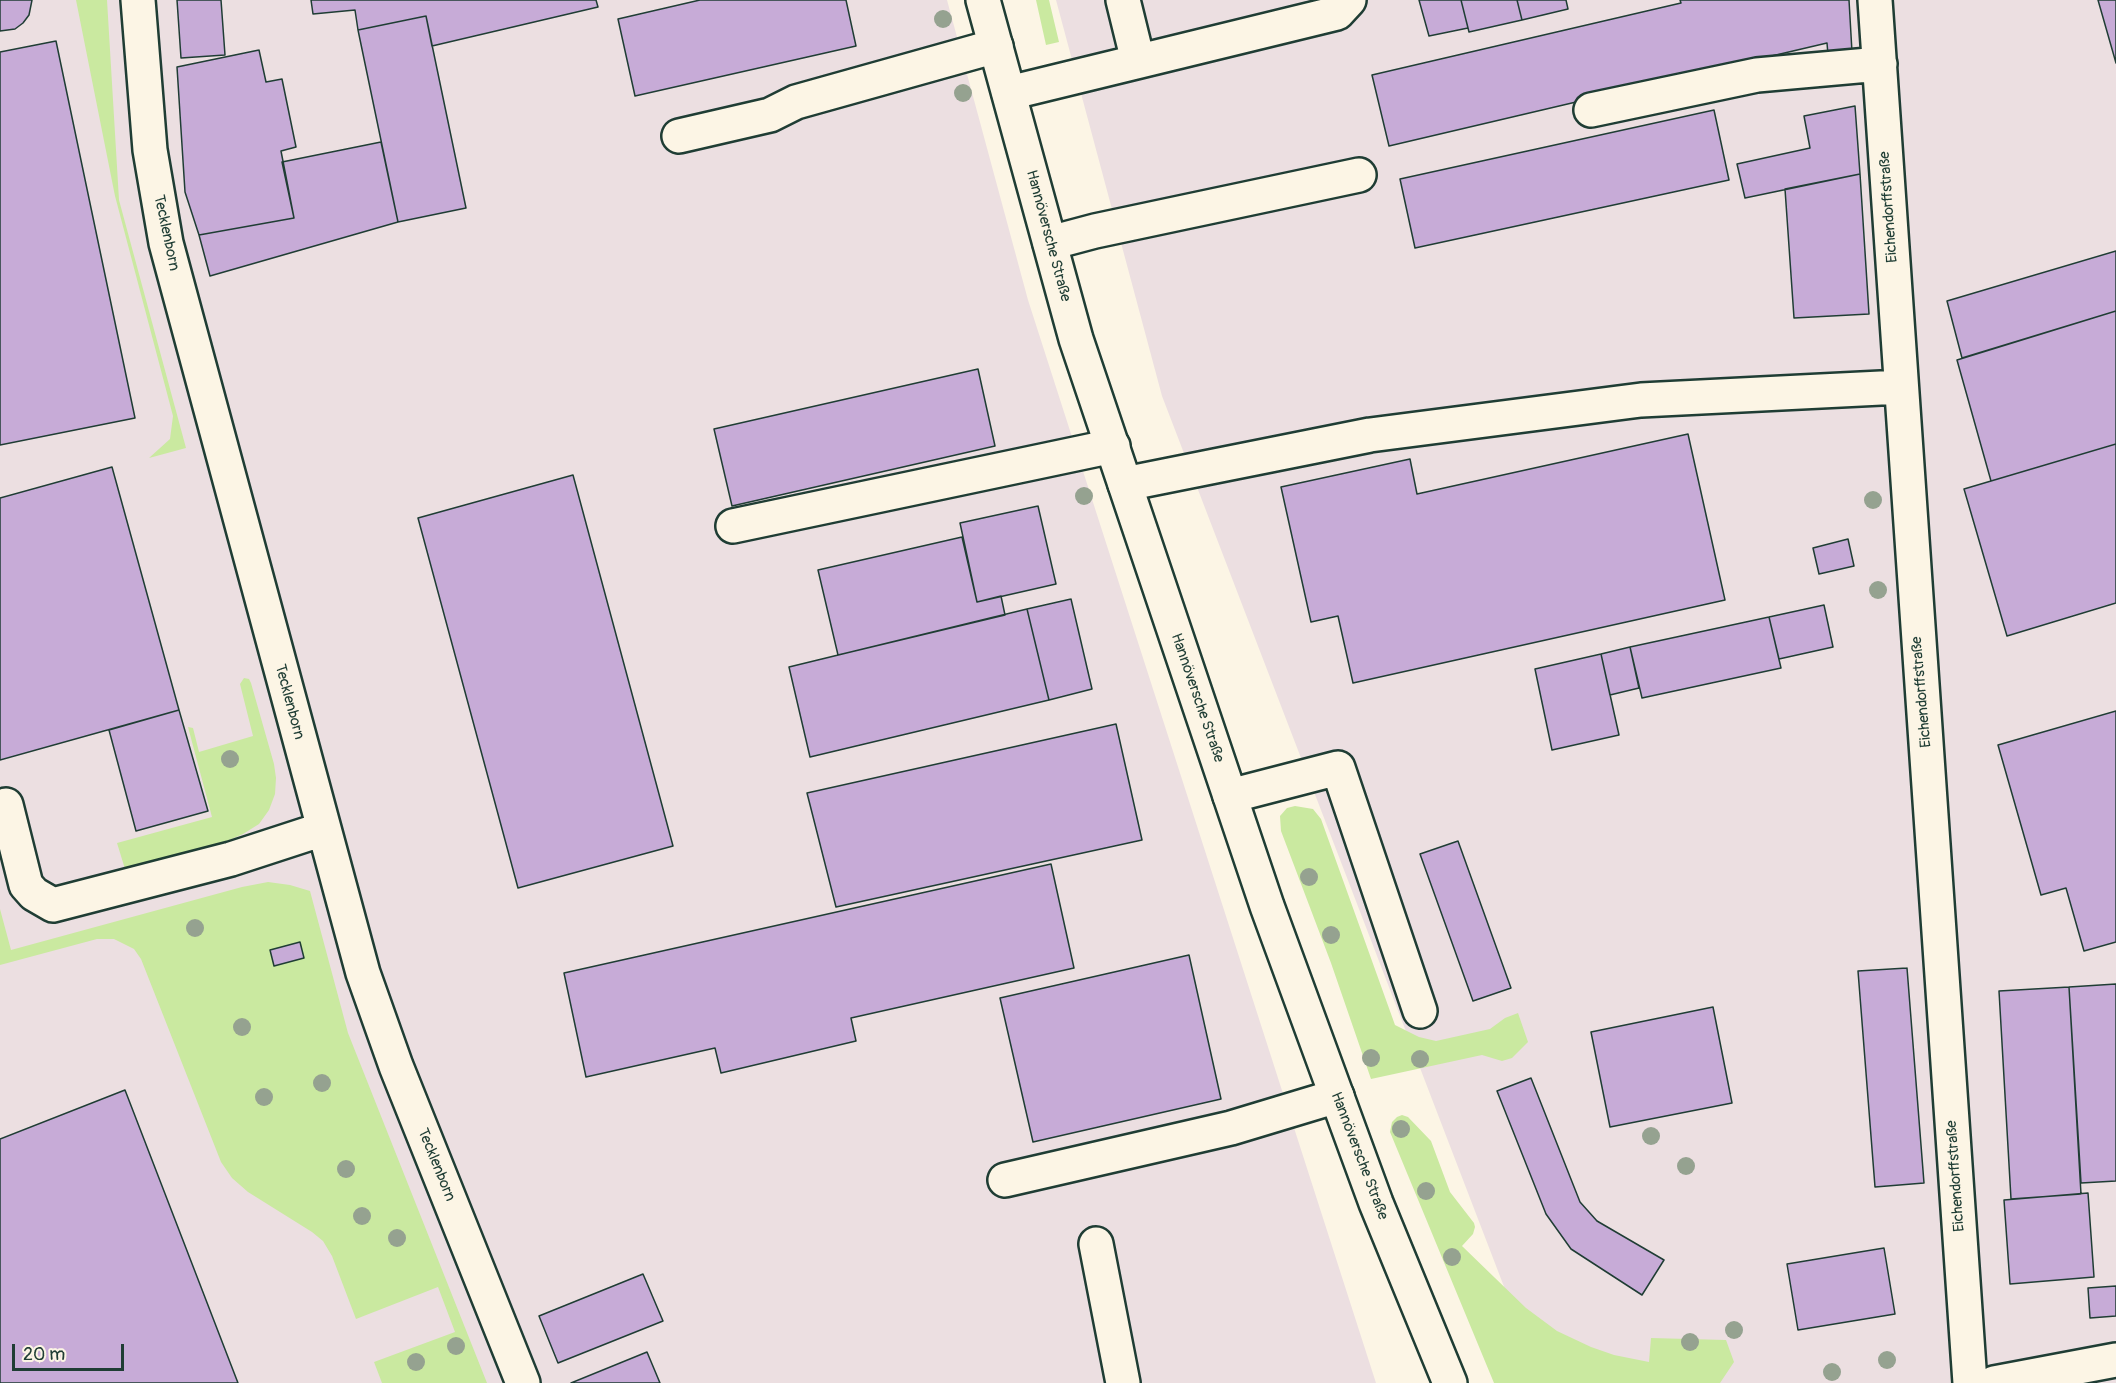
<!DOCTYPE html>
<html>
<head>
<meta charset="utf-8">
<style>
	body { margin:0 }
	#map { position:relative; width:2116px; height:1383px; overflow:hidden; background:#fcf5e5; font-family:Pangolin,sans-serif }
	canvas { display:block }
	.scale { position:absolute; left:12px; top:1344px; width:112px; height:27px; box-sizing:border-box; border:3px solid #1f3d34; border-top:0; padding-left:8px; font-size:18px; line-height:21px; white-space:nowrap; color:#1f3d34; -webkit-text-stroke:4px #fcf5e5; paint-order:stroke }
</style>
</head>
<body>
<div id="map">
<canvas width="2116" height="1383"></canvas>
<div class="scale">20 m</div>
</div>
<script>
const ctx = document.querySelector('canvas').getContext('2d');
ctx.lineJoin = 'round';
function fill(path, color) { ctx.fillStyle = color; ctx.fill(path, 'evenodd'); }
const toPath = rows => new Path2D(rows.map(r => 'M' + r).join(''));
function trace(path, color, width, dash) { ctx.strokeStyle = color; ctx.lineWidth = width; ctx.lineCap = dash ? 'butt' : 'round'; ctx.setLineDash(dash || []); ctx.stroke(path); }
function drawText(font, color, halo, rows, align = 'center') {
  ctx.font = font + ' Pangolin,sans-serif'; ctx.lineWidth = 4.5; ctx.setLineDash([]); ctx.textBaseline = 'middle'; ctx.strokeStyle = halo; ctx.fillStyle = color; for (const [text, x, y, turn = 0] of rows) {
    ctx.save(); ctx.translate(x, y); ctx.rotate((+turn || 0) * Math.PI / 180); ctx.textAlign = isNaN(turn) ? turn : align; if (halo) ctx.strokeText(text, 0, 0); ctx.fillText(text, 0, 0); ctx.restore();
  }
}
fill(toPath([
	[0,0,947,0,1028,300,1376,1383,0,1383],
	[1056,0,2116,0,2116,1383,1541,1383,1162,396]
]), '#ecdfe1');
fill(toPath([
	[76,0,107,0,119,200,186,448,149,458,170,439,173,416,115,196],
	[1036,0,1049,0,1059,42,1046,45],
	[244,678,249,679,251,683,274,764,276,778,275,794,269,810,259,824,243,834,227,841,125,869,117,843,212,817,188,727,193,728,199,752,253,736,240,684],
	[1295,806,1313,809,1321,819,1395,1025,1419,1037,1436,1041,1490,1029,1505,1018,1518,1013,1528,1042,1512,1058,1502,1061,1482,1055,1371,1079,1331,963,1281,831,1280,816,1287,808],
	[268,882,290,885,310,891,348,1033,487,1383,382,1383,374,1362,455,1332,438,1287,356,1319,332,1256,323,1241,312,1232,248,1192,232,1178,221,1162,141,959,134,949,114,939,97,939,0,965,0,909,11,950,242,887],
	[1402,1115,1408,1117,1431,1141,1450,1192,1474,1223,1475,1227,1473,1234,1462,1246,1526,1308,1557,1331,1591,1347,1614,1355,1649,1362,1651,1338,1726,1340,1734,1362,1720,1383,1494,1383,1390,1132,1392,1122,1397,1117]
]), '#cae9a0');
const building = toPath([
	[0,0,32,0,29,15,23,23,15,29,0,31,0,0],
	[177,0,221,0,225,55,181,58,177,0],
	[311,0,596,0,598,7,432,46,426,16,358,30,355,10,313,14,311,0],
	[700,0,846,0,856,46,635,96,618,19,700,0],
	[1419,0,1461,0,1468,28,1429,36,1419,0],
	[1461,0,1517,0,1522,20,1469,32,1461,0],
	[1517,0,1566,0,1568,9,1522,20,1517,0],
	[1680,0,1849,0,1852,52,1828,55,1827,43,1389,146,1372,75,1681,3,1680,0],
	[2098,0,2116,0,2116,63,2098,0],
	[426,16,466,208,398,222,358,30,426,16],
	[56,41,135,418,0,445,0,52,56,41],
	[259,50,266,82,282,79,296,147,281,151,294,218,199,235,185,192,177,67,259,50],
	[1855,106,1860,174,1745,198,1737,164,1810,148,1804,116,1855,106],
	[1714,110,1729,180,1415,248,1400,179,1714,110],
	[381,142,398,222,210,276,199,235,294,218,282,162,381,142],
	[1860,174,1869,314,1794,318,1785,189,1860,174],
	[2116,251,2116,311,1962,358,1947,301,2116,251],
	[2116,311,2116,444,1991,481,1957,360,2116,311],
	[978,369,995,446,732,506,714,429,978,369],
	[1688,434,1725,600,1353,683,1338,616,1311,622,1281,487,1410,459,1417,494,1688,434],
	[2116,444,2116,603,2007,636,1964,489,2116,444],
	[112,467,179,710,0,760,0,498,112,467],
	[573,475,673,846,518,888,418,518,573,475],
	[1038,506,1056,584,977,602,960,523,1038,506],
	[962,537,977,602,1001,596,1005,615,838,655,818,570,962,537],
	[1848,539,1854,566,1819,574,1813,548,1848,539],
	[1071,599,1092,689,1049,700,1027,609,1071,599],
	[1824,605,1833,647,1779,659,1769,617,1824,605],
	[1027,609,1049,700,810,757,789,667,1027,609],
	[1769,617,1781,668,1642,698,1630,647,1769,617],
	[1630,647,1639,688,1610,695,1601,654,1630,647],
	[1601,654,1619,735,1552,750,1535,669,1601,654],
	[179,710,208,811,136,831,109,730,179,710],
	[2116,711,2116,942,2084,951,2066,888,2041,895,1998,745,2116,711],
	[1116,724,1142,840,836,907,807,793,1116,724],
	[1458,841,1511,988,1473,1001,1420,854,1458,841],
	[1051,864,1074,968,851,1018,856,1041,721,1073,715,1048,586,1077,564,973,1051,864],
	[300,942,304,958,274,966,270,950,300,942],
	[1189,955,1221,1099,1033,1142,1000,998,1189,955],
	[1907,968,1924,1183,1875,1187,1858,971,1907,968],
	[2116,984,2116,1181,2081,1183,2069,987,2116,984],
	[2069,987,2081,1194,2011,1199,1999,991,2069,987],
	[1713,1007,1732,1103,1610,1127,1591,1032,1713,1007],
	[1531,1078,1580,1202,1597,1221,1664,1260,1642,1295,1571,1249,1546,1214,1497,1091,1531,1078],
	[125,1090,238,1383,0,1383,0,1139,125,1090],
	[2088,1193,2094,1277,2010,1284,2004,1200,2088,1193],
	[1884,1248,1895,1314,1798,1330,1787,1264,1884,1248],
	[643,1274,663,1321,558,1363,539,1316,643,1274],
	[2116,1286,2116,1316,2090,1318,2088,1288,2116,1286],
	[647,1352,660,1383,571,1383,647,1352]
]);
fill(building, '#c7abd7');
trace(building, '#1f3d34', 1.5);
const minor = toPath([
	[138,0,150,150,166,243,363,973,396,1066,523,1383],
	[1123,0,1138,61],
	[1875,0,1970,1383],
	[1009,93,1337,13,1349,0],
	[1591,110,1757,75,1880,64],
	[679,136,770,115,796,102,996,46],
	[1050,243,1095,231,1359,175],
	[1125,484,1370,435,1641,400,1901,387],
	[733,526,1113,446],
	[1230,796,1338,768,1420,1011],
	[6,805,26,885,34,894,53,905,231,859,323,829],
	[1005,1180,1231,1128,1337,1096],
	[1096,1244,1123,1383],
	[1994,1383,2116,1360]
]);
const major = toPath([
	[983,0,1076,339,1267,906,1376,1203,1450,1383]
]);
trace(minor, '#1f3d34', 38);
trace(major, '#1f3d34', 38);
trace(minor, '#fcf5e5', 33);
trace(major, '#fcf5e5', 33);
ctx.fillStyle = '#95a290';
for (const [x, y] of [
	[943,19],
	[963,93],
	[1084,496],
	[1873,500],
	[1878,590],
	[230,759],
	[1309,877],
	[195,928],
	[1331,935],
	[242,1027],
	[1371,1058],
	[1420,1059],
	[322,1083],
	[264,1097],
	[1401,1129],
	[1651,1136],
	[1686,1166],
	[346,1169],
	[1426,1191],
	[362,1216],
	[397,1238],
	[1452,1257],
	[1734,1330],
	[1690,1342],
	[456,1346],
	[1887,1360],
	[416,1362],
	[1832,1372]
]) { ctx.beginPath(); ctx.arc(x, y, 9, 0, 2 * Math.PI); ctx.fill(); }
drawText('15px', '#1f3d34', '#fcf5e5', [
	["Eichendorffstraße",1889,207,-94],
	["Tecklenborn",166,233,78],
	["Hannöversche Straße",1048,236,75],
	["Eichendorffstraße",1922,692,-95],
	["Hannöversche Straße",1197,698,71],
	["Tecklenborn",289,702,75],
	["Hannöversche Straße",1359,1156,69],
	["Tecklenborn",436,1165,68],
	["Eichendorffstraße",1956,1176,-94]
]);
</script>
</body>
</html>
